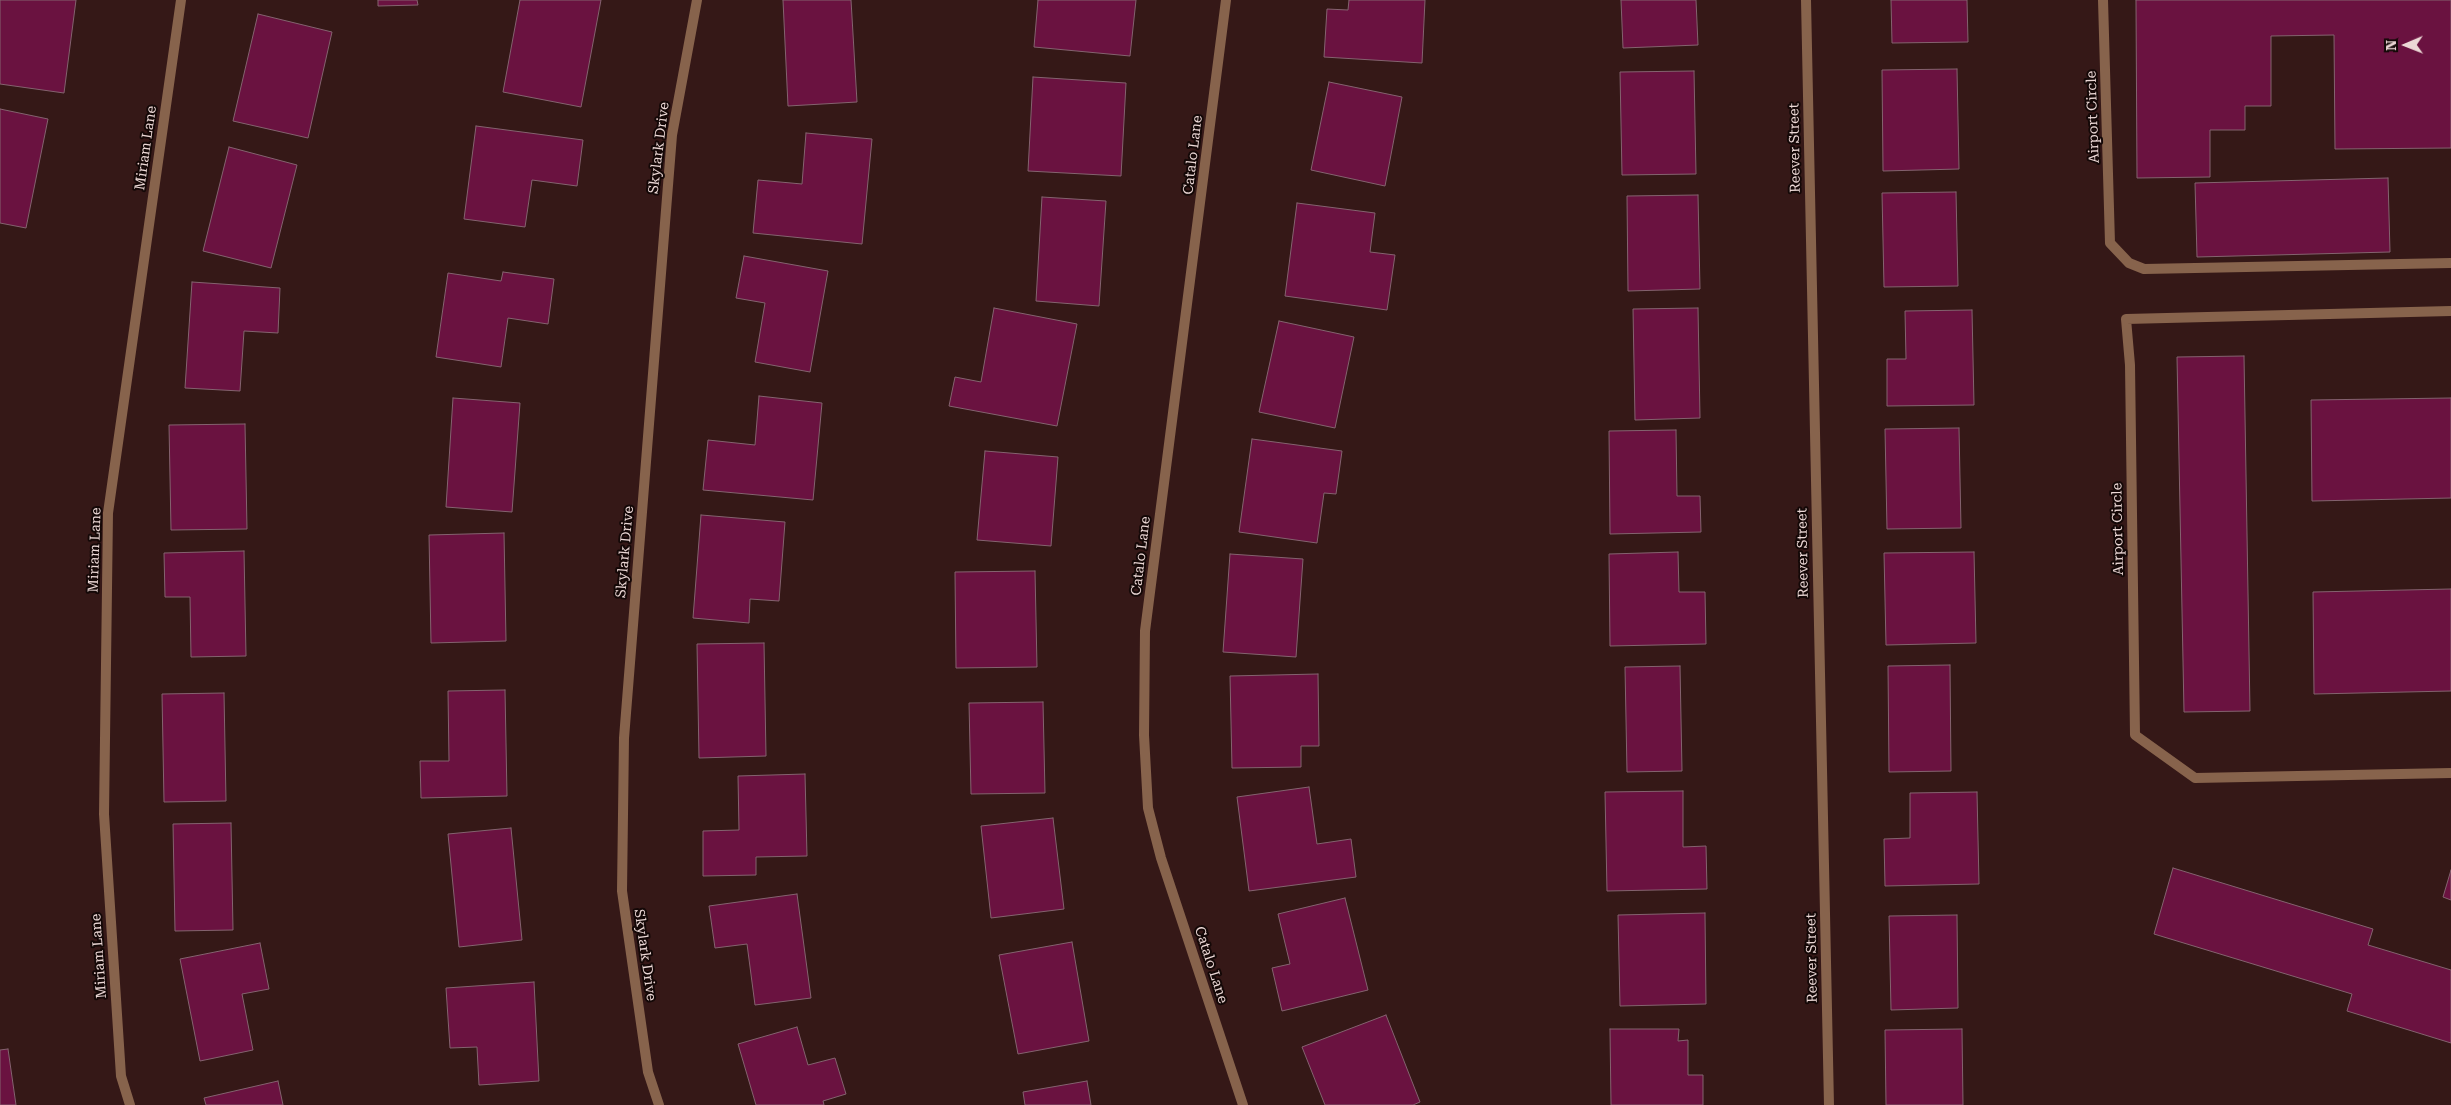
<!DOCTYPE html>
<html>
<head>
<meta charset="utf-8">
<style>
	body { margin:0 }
	#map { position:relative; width:2451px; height:1105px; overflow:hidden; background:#351817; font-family:"Roboto Serif",serif }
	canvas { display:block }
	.north { position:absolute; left:2381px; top:20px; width:50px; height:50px; -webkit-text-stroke:4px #140807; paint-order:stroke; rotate:269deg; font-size:14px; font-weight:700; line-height:20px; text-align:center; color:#ecd8d6 }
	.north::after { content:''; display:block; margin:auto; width:18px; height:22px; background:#ecd8d6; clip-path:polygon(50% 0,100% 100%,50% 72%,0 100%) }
</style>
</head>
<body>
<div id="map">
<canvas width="2451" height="1105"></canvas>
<div class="north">N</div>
</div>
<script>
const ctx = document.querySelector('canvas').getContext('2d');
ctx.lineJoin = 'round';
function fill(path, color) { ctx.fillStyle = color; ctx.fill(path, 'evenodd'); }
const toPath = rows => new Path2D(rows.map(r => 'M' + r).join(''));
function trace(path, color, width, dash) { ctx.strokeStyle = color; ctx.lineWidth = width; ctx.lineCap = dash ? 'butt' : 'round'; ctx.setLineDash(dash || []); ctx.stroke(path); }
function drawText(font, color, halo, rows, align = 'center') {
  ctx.font = font + ' "Roboto Serif",serif'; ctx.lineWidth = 4; ctx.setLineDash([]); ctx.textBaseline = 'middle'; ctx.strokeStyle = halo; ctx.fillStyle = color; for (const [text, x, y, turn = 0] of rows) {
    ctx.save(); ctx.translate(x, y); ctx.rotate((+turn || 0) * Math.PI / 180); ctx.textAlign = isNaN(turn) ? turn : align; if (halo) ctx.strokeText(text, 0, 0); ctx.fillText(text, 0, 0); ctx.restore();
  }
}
const building = toPath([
	[0,0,76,0,64,93,0,84,0,0],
	[378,0,417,0,418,5,378,6,378,0],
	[520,0,601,0,581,107,503,92,520,0],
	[783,0,851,0,857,102,788,106,783,0],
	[1038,0,1136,0,1130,56,1034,47,1038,0],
	[1349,0,1425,0,1422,63,1324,57,1327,9,1348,10,1349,0],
	[1621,0,1696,0,1698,45,1623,48,1621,0],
	[1891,0,1967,0,1968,42,1892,43,1891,0],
	[2136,0,2451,0,2451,148,2335,149,2334,35,2271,36,2271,106,2245,106,2245,130,2210,130,2210,177,2137,178,2136,0],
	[258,14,332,32,308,138,233,121,258,14],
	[1957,69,1959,169,1883,171,1882,70,1957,69],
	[1694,71,1696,174,1622,175,1620,72,1694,71],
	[1033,77,1126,83,1121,176,1028,171,1033,77],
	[1329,82,1402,97,1385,186,1311,170,1329,82],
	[0,109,48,119,26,228,0,223,0,109],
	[476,126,583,140,577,186,532,180,525,227,464,219,476,126],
	[806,133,872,139,862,244,753,233,758,180,802,184,806,133],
	[229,147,297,165,271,268,203,251,229,147],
	[2388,178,2390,252,2197,257,2195,183,2388,178],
	[1956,192,1958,286,1884,287,1882,193,1956,192],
	[1698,195,1700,289,1628,291,1627,196,1698,195],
	[1042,197,1106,201,1099,306,1036,301,1042,197],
	[1297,203,1375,213,1370,252,1395,255,1387,310,1285,296,1297,203],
	[744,256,828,271,810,372,755,362,765,303,736,298,744,256],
	[503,272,554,279,548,324,508,318,501,367,436,357,448,273,501,281,503,272],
	[192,282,280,288,278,333,244,331,240,391,185,388,192,282],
	[994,308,1077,324,1057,426,949,406,955,377,981,382,994,308],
	[1698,308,1700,418,1635,420,1633,309,1698,308],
	[1972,310,1974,405,1887,406,1887,359,1906,359,1905,311,1972,310],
	[1279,321,1354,337,1335,428,1259,412,1279,321],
	[2244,356,2250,711,2184,712,2177,357,2244,356],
	[759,396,822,403,813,500,703,490,708,440,755,445,759,396],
	[453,398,520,403,512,512,446,507,453,398],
	[2451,398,2451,498,2312,501,2311,400,2451,398],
	[245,424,247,529,171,530,169,425,245,424],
	[1959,428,1961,528,1887,529,1885,429,1959,428],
	[1676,430,1677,496,1700,496,1701,532,1610,534,1609,431,1676,430],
	[1252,439,1342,451,1336,494,1324,493,1317,543,1239,532,1252,439],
	[985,451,1058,457,1051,546,977,540,985,451],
	[701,515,785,522,779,601,750,599,749,623,693,618,701,515],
	[504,533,506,641,431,643,429,535,504,533],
	[244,551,246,656,191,657,190,597,165,597,164,553,244,551],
	[1678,552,1679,592,1705,592,1706,644,1610,646,1609,554,1678,552],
	[1974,552,1976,643,1886,645,1884,553,1974,552],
	[1230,554,1303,559,1296,657,1223,652,1230,554],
	[1035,571,1037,667,956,668,955,572,1035,571],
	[2451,589,2451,691,2314,694,2313,592,2451,589],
	[764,643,766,756,699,758,697,644,764,643],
	[1950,665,1951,771,1889,772,1888,666,1950,665],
	[1680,666,1682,771,1627,772,1625,667,1680,666],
	[1318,674,1319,746,1301,746,1301,767,1232,768,1230,676,1318,674],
	[505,690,507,796,421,798,420,761,449,761,448,691,505,690],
	[224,693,226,801,164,802,162,694,224,693],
	[1043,702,1045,793,971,794,969,703,1043,702],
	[805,774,807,856,756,857,756,875,703,876,703,831,739,830,738,776,805,774],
	[1309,787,1317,844,1351,839,1356,877,1249,891,1237,797,1309,787],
	[1683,791,1683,847,1706,846,1707,889,1607,891,1605,792,1683,791],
	[1977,792,1979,884,1885,886,1884,839,1910,838,1910,793,1977,792],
	[1053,818,1064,909,991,918,981,826,1053,818],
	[231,823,233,930,175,931,173,824,231,823],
	[511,828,522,940,459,947,448,834,511,828],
	[2173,868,2373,929,2368,945,2451,970,2451,1043,2347,1011,2352,994,2154,934,2173,868],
	[2451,870,2451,900,2443,897,2451,870],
	[797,894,811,998,755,1005,747,944,715,948,709,906,797,894],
	[1345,898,1368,990,1282,1011,1272,968,1290,964,1278,914,1345,898],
	[1705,913,1706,1004,1620,1006,1618,915,1705,913],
	[1957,915,1958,1008,1891,1010,1889,916,1957,915],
	[1072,942,1089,1041,1018,1054,999,955,1072,942],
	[260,943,269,989,242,994,253,1050,200,1061,180,959,260,943],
	[534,982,539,1081,479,1085,477,1047,450,1048,446,988,534,982],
	[1386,1015,1420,1102,1413,1105,1325,1105,1302,1047,1386,1015],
	[797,1027,808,1065,835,1058,846,1094,823,1101,824,1105,756,1105,738,1044,797,1027],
	[1610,1029,1679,1029,1678,1041,1688,1040,1688,1075,1703,1075,1703,1105,1611,1105,1610,1029],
	[1962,1029,1963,1105,1886,1105,1885,1030,1962,1029],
	[8,1049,16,1105,0,1105,0,1050,8,1049],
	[278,1081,283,1105,206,1105,204,1098,278,1081],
	[1087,1081,1091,1105,1025,1105,1023,1092,1087,1081]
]);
fill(building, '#6a1240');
trace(building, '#84636f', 1);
trace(toPath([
	[2103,0,2110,243,2129,263,2144,269,2451,263],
	[2451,311,2126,319,2130,365,2135,735,2195,778,2451,773]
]), '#87634c', 10);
trace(toPath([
	[1226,0,1145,631,1144,735,1148,808,1161,858,1243,1105],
	[1806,0,1829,1105],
	[130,1105,121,1076,104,814,108,513,181,0],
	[659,1105,648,1072,622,891,624,738,672,135,697,0]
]), '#87634c', 10);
drawText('14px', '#ecd8d6', '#140807', [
	["Airport Circle",2093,117,-92],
	["Miriam Lane",146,148,-82],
	["Skylark Drive",659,148,-83],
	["Reever Street",1795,148,-91],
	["Catalo Lane",1193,155,-83],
	["Airport Circle",2118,529,-91],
	["Miriam Lane",95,550,-88],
	["Skylark Drive",625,552,-85],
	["Reever Street",1803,553,-91],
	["Catalo Lane",1141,556,-83],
	["Skylark Drive",645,955,82],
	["Miriam Lane",99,956,-94],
	["Reever Street",1812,958,-91],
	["Catalo Lane",1211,965,72]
]);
</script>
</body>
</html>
